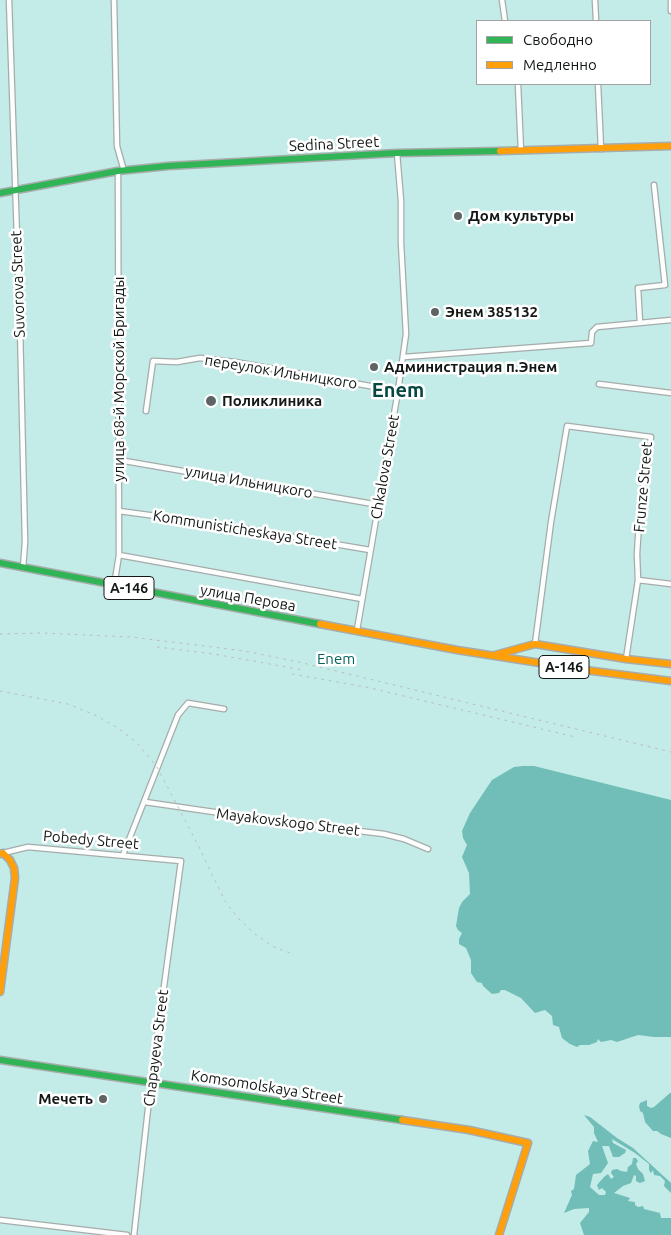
<!DOCTYPE html>
<html>
<head>
<meta charset="utf-8">
<style>
	body { margin:0 }
	#map { position:relative; width:671px; height:1235px; overflow:hidden; background:#eaf2f1; font-family:Ubuntu,sans-serif }
	canvas { display:block }
	.legend { position:absolute; left:476px; top:20px; width:175px; height:65px; box-sizing:border-box; background:#fff; border:1px solid #a1a3a2; margin:0; padding:6px 9px; list-style:none; font-size:15px; color:#131817 }
	.legend li { display:flex; align-items:center; gap:10px; height:25px }
	.legend b { width:25px; border:1px solid #a1a3a2 }
</style>
</head>
<body>
<div id="map">
<canvas width="671" height="1235"></canvas>
<ul class="legend">
<li><b style="height:6px;background:#30b455"></b>Свободно</li>
<li><b style="height:6px;background:#ff9f0a"></b>Медленно</li>
</ul>
</div>
<script>
const ctx = document.querySelector('canvas').getContext('2d');
ctx.lineJoin = 'round';
function fill(path, color) { ctx.fillStyle = color; ctx.fill(path, 'evenodd'); }
const toPath = rows => new Path2D(rows.map(r => 'M' + r).join(''));
function trace(path, color, width, dash) { ctx.strokeStyle = color; ctx.lineWidth = width; ctx.lineCap = dash ? 'butt' : 'round'; ctx.setLineDash(dash || []); ctx.stroke(path); }
function drawText(font, color, halo, rows, align = 'center') {
  ctx.font = font + ' Ubuntu,sans-serif'; ctx.lineWidth = 5; ctx.setLineDash([]); ctx.textBaseline = 'middle'; ctx.strokeStyle = halo; ctx.fillStyle = color; for (const [text, x, y, turn = 0] of rows) {
    ctx.save(); ctx.translate(x, y); ctx.rotate((+turn || 0) * Math.PI / 180); ctx.textAlign = isNaN(turn) ? turn : align; if (halo) ctx.strokeText(text, 0, 0); ctx.fillText(text, 0, 0); ctx.restore();
  }
}
fill(toPath([
	[0,0,671,0,671,1235,0,1235],
	[477,21,650,21,650,84,477,84]
]), '#c3ebe7');
fill(toPath([
	[523,766,534,766,671,800,671,1037,654,1037,638,1035,617,1042,611,1040,601,1042,598,1039,597,1042,589,1045,580,1045,577,1047,570,1044,562,1038,559,1027,553,1025,552,1016,545,1010,535,1013,521,998,505,990,501,990,499,993,492,994,483,986,482,983,477,982,471,973,471,960,466,948,459,944,459,939,462,933,458,930,456,926,459,908,462,902,470,894,469,873,462,857,467,845,463,838,462,831,470,813,492,780,514,767],
	[670,1093,671,1093,671,1138,661,1134,657,1131,653,1131,645,1122,643,1113,640,1111,639,1106,640,1103,647,1100,647,1106,651,1108,654,1107],
	[584,1115,590,1117,617,1138,633,1148,671,1183,671,1193,664,1186,665,1181,660,1176,654,1175,653,1170,651,1173,649,1170,649,1164,635,1153,612,1139,613,1143,626,1150,625,1153,619,1157,613,1157,609,1146,602,1146,608,1163,601,1173,593,1174,590,1187,599,1195,605,1195,606,1192,602,1188,599,1190,597,1185,604,1177,608,1174,611,1179,614,1177,611,1173,612,1170,617,1169,621,1171,627,1172,628,1167,632,1164,633,1158,636,1158,638,1161,636,1164,638,1169,643,1174,645,1181,640,1183,636,1181,636,1176,634,1175,631,1183,623,1186,614,1193,630,1198,628,1201,635,1202,635,1205,638,1207,643,1206,644,1209,660,1213,661,1218,671,1218,671,1235,584,1235,580,1223,589,1212,589,1208,574,1209,564,1213,572,1195,571,1191,574,1189,576,1175,590,1164,588,1151,593,1141,598,1142,594,1133,594,1127]
]), '#70beb7');
const street = toPath([
	[9,0,20,327,25,542,23,568],
	[114,0,117,146,124,171],
	[502,0,505,21],
	[595,0,596,21],
	[671,0,671,11],
	[518,84,521,151],
	[598,84,601,149],
	[640,323,638,288,665,285,654,185],
	[404,357,591,343,592,332,597,327,671,320],
	[599,384,671,393],
	[146,411,153,361,177,362,200,358,235,362,398,391],
	[119,460,379,505],
	[119,511,223,525,370,550],
	[119,555,362,599],
	[638,580,671,584],
	[114,586,119,555,118,171],
	[357,630,398,391,406,334,401,243,401,201,397,153],
	[535,644,551,522,567,426,651,437,640,507,637,554,638,580,626,659],
	[145,802,276,821,384,834,404,839,428,849],
	[3,853,28,847,181,861,151,1082,134,1235],
	[123,855,178,715,188,703,224,709],
	[0,1220,127,1235]
]);
const fast = toPath([
	[0,193,118,171,168,166,397,153,500,151],
	[0,563,320,624],
	[0,1060,402,1120]
]);
const slow = toPath([
	[500,151,671,146],
	[320,624,457,650,585,670,671,681],
	[495,655,535,644,626,659,671,664],
	[0,854,3,853,10,860,14,868,15,878,0,992],
	[402,1120,469,1130,528,1143,499,1235]
]);
trace(street, '#a6acab', 7);
trace(fast, '#a6acab', 9);
trace(slow, '#a6acab', 9);
trace(street, '#fcfdfd', 4.5);
trace(fast, '#30b455', 6);
trace(slow, '#ff9f0a', 6);
trace(toPath([
	[0,634,42,633,131,637,245,651,303,663,671,752],
	[157,647,214,654,303,670],
	[292,674,366,687,575,737],
	[0,691,68,704,95,715,118,728,136,742,157,767,197,843,225,901,238,918,256,935,274,947,290,953]
]), '#babcbc', 1, [2.5, 5]);
for (const [x, y, r, color] of [
	[458,216,5,"#5e6463"],
	[435,312,5,"#5e6463"],
	[374,367,5,"#5e6463"],
	[211,401,6,"#5e6463"],
	[103,1099,5,"#5e6463"]
]) { const dot = new Path2D(); dot.arc(x, y, r, 0, 2 * Math.PI); ctx.fillStyle = color; ctx.fill(dot); trace(dot, '#fff', 2); }
for (const [x, y, w] of [
	[129,588,50],
	[564,667,50]
]) { const box = new Path2D(); box.roundRect(x - w / 2, y - 11.5, w, 23, 4); ctx.fillStyle = '#fff'; ctx.fill(box); trace(box, '#131817', 1); }
drawText('bold 14px', '#131817', null, [
	["А-146",129,588],
	["А-146",564,667]
]);
drawText('15px', '#131817', '#fff', [
	["Sedina Street",334,144,-3],
	["Suvorova Street",18,284,-92],
	["переулок Ильницкого",281,372,9],
	["улица 68-й Морской Бригады",119,379,-90],
	["Chkalova Street",385,467,-80],
	["улица Ильницкого",249,482,10],
	["Frunze Street",643,487,-85],
	["Kommunisticheskaya Street",245,530,9],
	["улица Перова",248,598,10],
	["Mayakovskogo Street",288,822,7],
	["Pobedy Street",91,840,5],
	["Chapayeva Street",156,1048,-83],
	["Komsomolskaya Street",267,1087,9]
]);
drawText('bold 15px', '#131817', '#fff', [
	["Дом культуры",468,216],
	["Энем 385132",445,312],
	["Администрация п.Энем",384,367],
	["Поликлиника",222,401],
	["Мечеть",93,1099,"right"]
], 'left');
drawText('15px', '#06625c', '#fff', [
	["Enem",336,659]
]);
drawText('bold 20px', '#074742', '#fff', [
	["Enem",398,390]
]);
</script>
</body>
</html>
